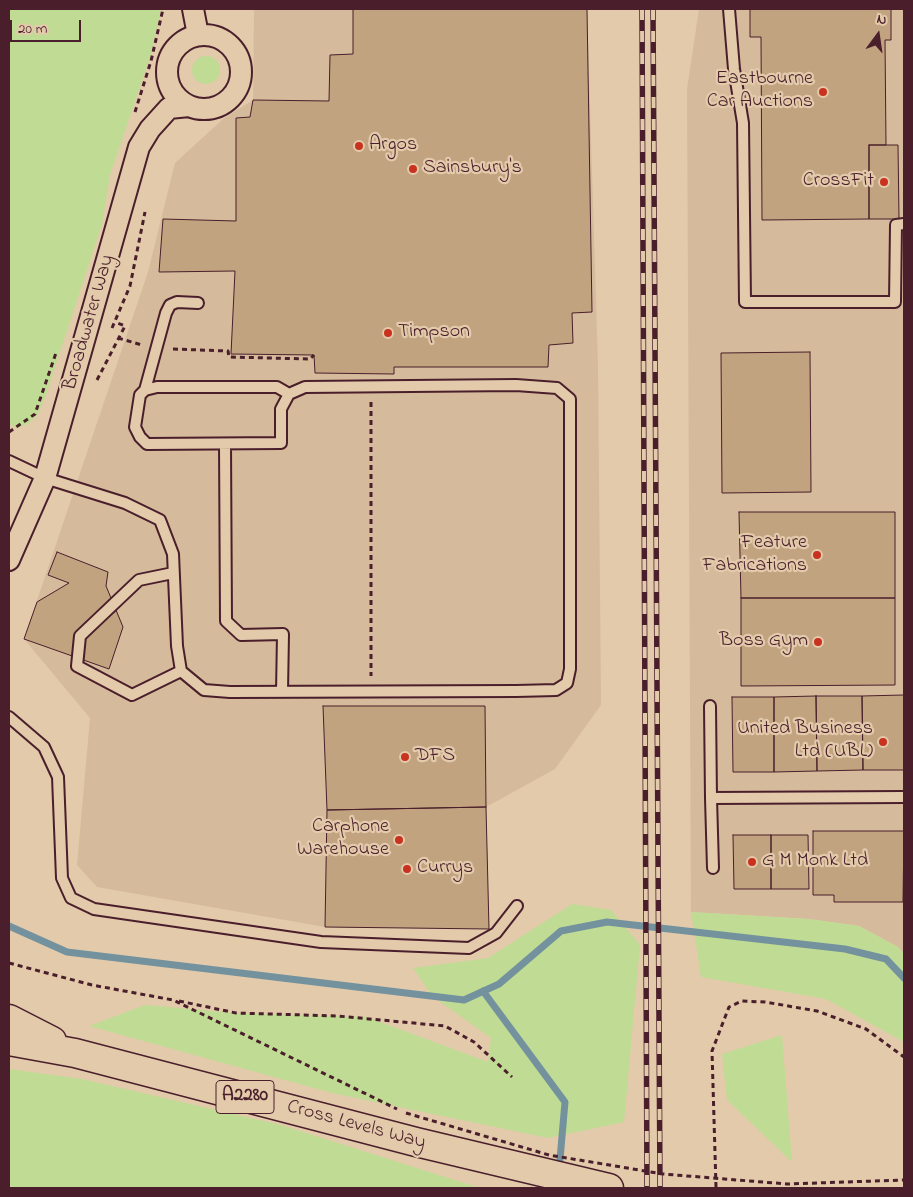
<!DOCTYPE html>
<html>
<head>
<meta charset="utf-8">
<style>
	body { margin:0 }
	#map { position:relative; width:913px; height:1197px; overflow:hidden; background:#e2caab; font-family:"Indie Flower",sans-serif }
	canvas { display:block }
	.frame { position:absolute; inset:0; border:10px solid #4a1f2b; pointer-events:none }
	.north { position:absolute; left:853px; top:10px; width:50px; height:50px; -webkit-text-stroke:4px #e2caab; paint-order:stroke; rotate:14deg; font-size:14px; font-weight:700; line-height:20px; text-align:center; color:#4a1f2b }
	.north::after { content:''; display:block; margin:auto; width:18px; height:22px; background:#4a1f2b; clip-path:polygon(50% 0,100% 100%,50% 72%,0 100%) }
	.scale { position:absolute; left:10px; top:20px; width:71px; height:22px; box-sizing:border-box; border:2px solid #4a1f2b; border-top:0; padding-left:6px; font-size:15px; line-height:18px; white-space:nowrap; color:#4a1f2b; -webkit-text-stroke:4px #e2caab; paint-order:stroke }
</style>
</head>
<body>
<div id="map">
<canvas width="913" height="1197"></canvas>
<div class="frame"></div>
<div class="north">N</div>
<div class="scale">20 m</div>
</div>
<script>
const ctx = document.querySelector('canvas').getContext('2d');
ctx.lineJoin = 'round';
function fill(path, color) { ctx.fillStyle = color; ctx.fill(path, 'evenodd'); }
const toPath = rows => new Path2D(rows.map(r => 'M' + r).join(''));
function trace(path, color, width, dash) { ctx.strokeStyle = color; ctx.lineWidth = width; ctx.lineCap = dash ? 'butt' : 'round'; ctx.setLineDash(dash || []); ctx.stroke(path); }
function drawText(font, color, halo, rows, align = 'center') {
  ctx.font = font + ' "Indie Flower",sans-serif'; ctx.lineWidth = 4.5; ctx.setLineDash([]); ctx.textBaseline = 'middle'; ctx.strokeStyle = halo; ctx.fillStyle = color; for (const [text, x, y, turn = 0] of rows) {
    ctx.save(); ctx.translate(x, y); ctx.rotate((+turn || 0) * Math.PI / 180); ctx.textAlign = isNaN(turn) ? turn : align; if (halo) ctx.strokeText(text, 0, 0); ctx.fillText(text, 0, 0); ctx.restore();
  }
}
fill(toPath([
	[254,9,587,9,598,366,601,705,555,769,486,807,489,929,325,927,97,887,77,865,90,718,24,639,148,272,175,163,223,119,253,100],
	[699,9,904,9,904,954,898,947,859,926,809,919,691,912,687,89]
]), '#d5bb9c');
fill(toPath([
	[9,9,161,9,151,54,110,175,102,224,45,398,37,416,28,424,17,428,9,424],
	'192 70a14 14 0 1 1 28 0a14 14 0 1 1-28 0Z',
	[572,904,611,910,640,945,624,1122,548,1138,332,1093,89,1026,145,1005,236,1013,367,1017,488,1062,491,1038,432,996,413,968,488,958],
	[691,912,809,919,859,926,898,947,904,954,904,1042,826,999,701,977],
	[782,1035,792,1162,727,1100,722,1054],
	[9,1069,82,1079,281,1125,480,1188,9,1188]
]), '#c0dc94');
trace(toPath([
	[9,926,67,952,464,1000,499,984,561,931,607,922,845,949,886,959,904,978],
	[483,991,565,1102,559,1171]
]), '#73929e', 7);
const building = toPath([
	[353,9,587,9,592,312,572,313,573,343,549,345,548,367,394,367,394,374,315,373,314,355,231,354,235,271,159,272,163,219,236,221,236,118,250,117,253,100,329,101,330,55,353,54,353,9],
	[750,9,891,9,891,40,885,40,886,145,869,145,869,219,762,220,761,37,750,37,750,9],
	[869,145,898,145,899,219,869,219,869,145],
	[810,352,811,492,722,493,721,353,810,352],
	[739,512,895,512,895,598,741,598,739,512],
	[57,552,108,572,106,586,123,627,109,669,24,639,37,602,69,583,48,575,57,552],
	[741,598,895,598,895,685,741,686,741,598],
	[904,695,904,770,863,770,862,696,904,695],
	[816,696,862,696,863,770,817,771,816,696],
	[816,696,817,771,774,772,774,697,816,696],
	[732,697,774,697,774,772,733,772,732,697],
	[323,706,485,706,486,807,327,810,323,706],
	[486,807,489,929,325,927,327,810,486,807],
	[813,831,904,831,903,902,834,902,834,895,813,895,813,831],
	[733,835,771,835,771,889,734,889,733,835],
	[771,835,808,835,809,889,771,889,771,835]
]);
fill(building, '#c1a380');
trace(building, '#4a1f2b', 1);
const lane = toPath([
	[729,9,734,69,743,123,745,302,895,302,896,225,904,224],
	[145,390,157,387,277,387,289,394],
	[225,444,226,621,241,635,283,634,282,692],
	[9,461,45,478,125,503,160,520,173,554,177,646,181,671,204,690,230,692,516,691,556,690,567,683,570,669,570,399,557,388,516,385,305,387,289,394,281,409,281,443,147,444,140,437,135,427,140,395,145,390,166,313,170,305,177,302,198,303],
	[173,573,139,580,80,636,77,666,132,695,181,671],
	[710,706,711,798,904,797],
	[9,717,44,747,58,777,62,878,71,898,94,909,321,942,469,948,496,933,517,906],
	[711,798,713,868]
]);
const street = toPath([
	[193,9,198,35],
	'167 72a37 37 0 1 1 74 0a37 37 0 1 1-74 0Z',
	[9,560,45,478,139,147,150,129,169,108,189,106]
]);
const primary = toPath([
	[9,1019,52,1041],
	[9,1041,75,1053,416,1142,609,1188]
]);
trace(lane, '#4a1f2b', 14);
trace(street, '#4a1f2b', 24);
trace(primary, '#4a1f2b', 31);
trace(toPath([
	[135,112,151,61,163,9],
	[112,328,130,286,145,212],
	[118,338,142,345],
	[173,349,228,351,229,357,310,359,314,355],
	[97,380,125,326,115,322],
	[371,402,371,676],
	[9,432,35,414,56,353],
	[9,963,92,985,173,1000,397,1109],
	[179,1001,236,1013,338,1016,445,1026,474,1042,512,1077],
	[716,1187,712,1051,729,1007,742,1001,765,1002,817,1011,866,1029,904,1057]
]), '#4a1f2b', 3, [5, 4]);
trace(lane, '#e2caab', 10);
trace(street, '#e2caab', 20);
trace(primary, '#e2caab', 28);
const rail = toPath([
	[642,9,647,1188],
	[653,9,660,1188]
]);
trace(rail, '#4a1f2b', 5.5);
trace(rail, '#e2caab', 4, [11]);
trace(toPath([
	[406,1113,549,1155,663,1174,787,1184,904,1180]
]), '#4a1f2b', 3, [5, 4]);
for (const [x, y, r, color] of [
	[823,92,5,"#c8321e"],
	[359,146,5,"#c8321e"],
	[413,169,5,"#c8321e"],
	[884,182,5,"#c8321e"],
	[388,333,5,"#c8321e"],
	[817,555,5,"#c8321e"],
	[818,642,5,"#c8321e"],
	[883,742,5,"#c8321e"],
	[405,757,5,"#c8321e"],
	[399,840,5,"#c8321e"],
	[752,862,5,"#c8321e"],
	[407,869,5,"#c8321e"]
]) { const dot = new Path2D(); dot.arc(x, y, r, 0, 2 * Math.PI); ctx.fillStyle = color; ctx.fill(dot); trace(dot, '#e2caab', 2); }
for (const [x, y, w] of [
	[245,1097,58]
]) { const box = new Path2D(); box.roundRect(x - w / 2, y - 16.5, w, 33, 4); ctx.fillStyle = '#e2caab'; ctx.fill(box); trace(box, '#4a1f2b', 1); }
drawText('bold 19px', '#4a1f2b', null, [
	["A2280",245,1097]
]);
drawText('20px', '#4a1f2b', '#e2caab', [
	["Eastbourne",813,80],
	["Car Auctions",813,103],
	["Argos",369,146,"left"],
	["Sainsbury's",423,169,"left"],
	["CrossFit",874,182],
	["Timpson",398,333,"left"],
	["Feature",807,544],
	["Fabrications",807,567],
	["Boss Gym",808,642],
	["United Business",873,730],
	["Ltd (UBL)",873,753],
	["DFS",415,757,"left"],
	["Carphone",389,828],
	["Warehouse",389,851],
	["G M Monk Ltd",762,862,"left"],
	["Currys",417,869,"left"]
], 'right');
drawText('20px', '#4a1f2b', '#e2caab', [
	["Broadwater Way",90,323,-74],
	["Cross Levels Way",356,1126,15]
]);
</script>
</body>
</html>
